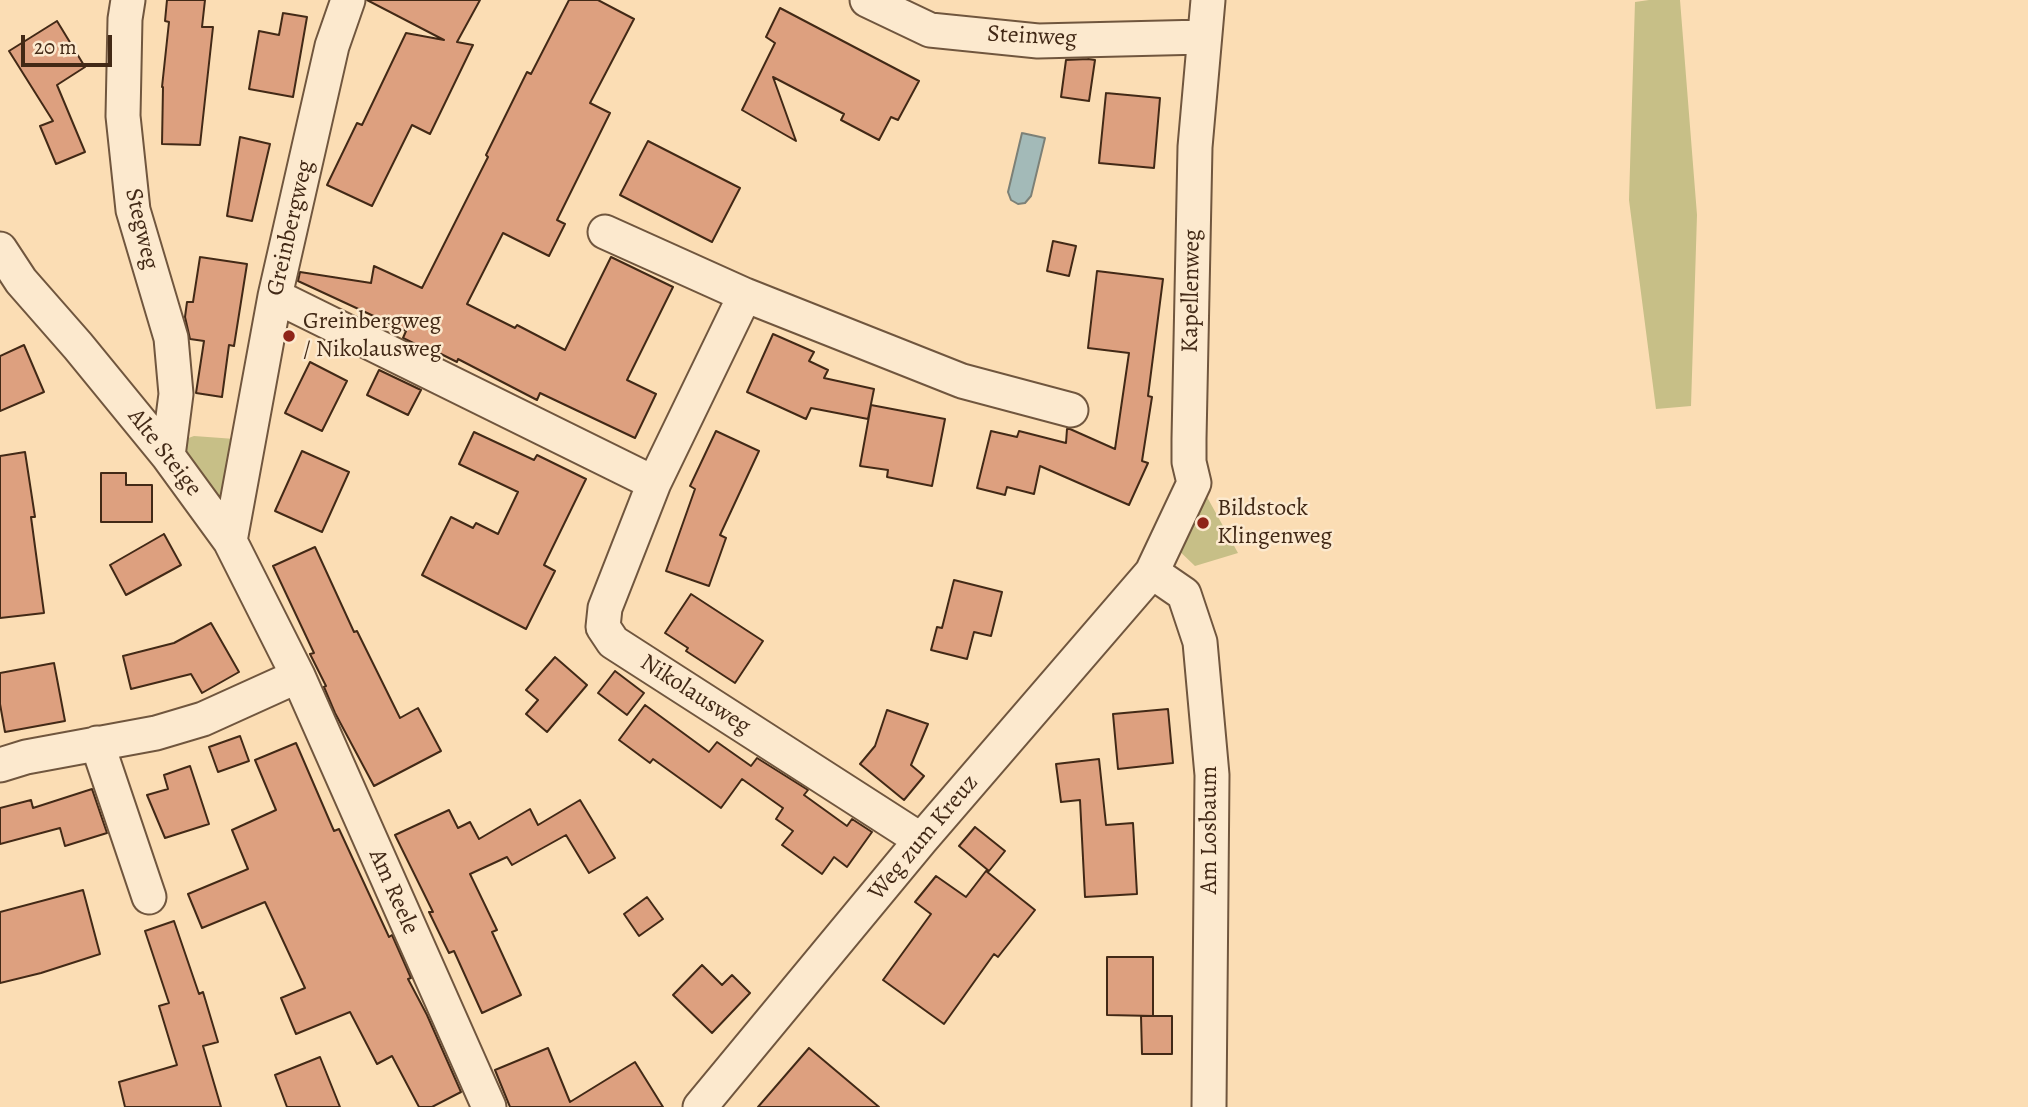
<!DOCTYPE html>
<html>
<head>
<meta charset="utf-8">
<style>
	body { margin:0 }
	#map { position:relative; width:2028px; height:1107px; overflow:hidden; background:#fbddb4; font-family:Alegreya,serif }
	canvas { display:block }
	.scale { position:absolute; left:21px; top:35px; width:91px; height:32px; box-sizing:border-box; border:4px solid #422916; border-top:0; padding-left:9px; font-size:21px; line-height:24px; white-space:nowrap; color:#422916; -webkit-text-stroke:5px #fce9ce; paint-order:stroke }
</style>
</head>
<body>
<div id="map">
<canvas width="2028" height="1107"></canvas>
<div class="scale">20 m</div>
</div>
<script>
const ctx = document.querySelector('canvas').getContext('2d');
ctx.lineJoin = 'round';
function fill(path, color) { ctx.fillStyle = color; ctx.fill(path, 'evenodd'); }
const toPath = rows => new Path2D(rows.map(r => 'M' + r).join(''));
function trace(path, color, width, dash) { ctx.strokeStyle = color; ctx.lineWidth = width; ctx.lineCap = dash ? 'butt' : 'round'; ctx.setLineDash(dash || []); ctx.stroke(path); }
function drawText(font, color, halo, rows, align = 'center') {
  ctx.font = font + ' Alegreya,serif'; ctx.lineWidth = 5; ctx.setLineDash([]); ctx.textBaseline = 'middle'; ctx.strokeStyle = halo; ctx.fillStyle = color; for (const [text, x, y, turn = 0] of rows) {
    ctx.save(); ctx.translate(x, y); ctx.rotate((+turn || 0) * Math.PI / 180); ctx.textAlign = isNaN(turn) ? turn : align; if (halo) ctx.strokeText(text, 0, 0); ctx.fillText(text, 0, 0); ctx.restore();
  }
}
fill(toPath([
	[1649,0,1680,0,1697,215,1691,406,1656,409,1629,200,1635,2],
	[194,436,235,439,222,503,181,464,180,441],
	[1207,497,1238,553,1195,566,1173,545,1191,500]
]), '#c7bf87');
const water = toPath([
	[1022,133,1045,138,1031,196,1025,203,1018,204,1011,200,1008,192,1022,133]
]);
fill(water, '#a3bab8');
trace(water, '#7c8077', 2);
const building = toPath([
	[167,0,205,0,202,27,213,27,200,145,162,144,163,87,162,87,169,22,165,21,167,0],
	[367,0,480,0,457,42,473,45,430,134,412,125,372,206,327,185,357,123,362,125,406,33,444,40,367,0],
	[569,0,598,0,634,19,590,103,610,113,557,220,565,224,549,256,503,233,467,304,515,328,517,325,565,350,611,257,673,287,627,380,656,394,635,438,540,393,537,400,458,359,457,362,439,353,438,355,403,338,406,331,298,281,300,272,371,283,374,266,422,288,488,157,486,155,527,72,531,74,569,0],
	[780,8,919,81,898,120,891,117,879,140,841,120,844,114,773,77,796,141,742,110,775,43,766,37,780,8],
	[283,13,307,17,293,97,249,89,259,31,279,35,283,13],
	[57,21,85,67,57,85,85,152,56,164,40,126,53,121,9,51,57,21],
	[1088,59,1095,60,1089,101,1061,97,1066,60,1088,59],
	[1106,93,1160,98,1154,168,1099,163,1106,93],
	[240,137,270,144,252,221,227,216,240,137],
	[648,141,740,188,712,242,620,195,648,141],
	[1053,241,1076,246,1069,276,1047,271,1053,241],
	[200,257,247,264,234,346,229,345,222,397,196,393,204,341,190,339,185,317,187,302,193,302,200,257],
	[1097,271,1163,279,1148,396,1152,397,1142,461,1148,463,1129,505,1040,466,1034,494,1007,487,1005,495,977,488,991,431,1017,437,1019,431,1066,443,1067,429,1070,429,1115,449,1129,353,1088,348,1097,271],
	[773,334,814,352,809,361,828,370,824,378,874,389,868,419,811,408,806,419,747,392,773,334],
	[24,345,44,392,0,411,0,356,24,345],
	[310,362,347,381,322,431,285,413,310,362],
	[379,370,421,390,408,415,367,395,379,370],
	[871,405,945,419,932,486,887,477,888,470,860,466,871,405],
	[716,431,759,451,720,535,726,538,709,586,666,571,695,489,690,486,716,431],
	[474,432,534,460,537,455,586,479,544,565,555,571,526,629,422,575,451,517,473,528,476,523,498,534,518,492,459,464,474,432],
	[302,451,349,472,322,532,275,511,302,451],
	[25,452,35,517,31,517,44,613,0,618,0,456,25,452],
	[101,473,126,473,126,485,152,485,152,522,101,522,101,473],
	[164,534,181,565,126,595,110,565,164,534],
	[315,547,354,632,357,631,400,718,418,708,441,751,374,786,335,713,324,687,326,686,310,654,314,653,273,566,315,547],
	[954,580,1002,592,991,636,974,632,967,659,931,650,937,627,942,628,954,580],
	[691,594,763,641,735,683,686,651,688,648,665,633,691,594],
	[211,623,239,672,202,693,191,674,131,689,123,656,174,643,211,623],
	[555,657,587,685,547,732,526,714,538,700,526,690,555,657],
	[54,663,65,721,5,732,0,704,0,673,54,663],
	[615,671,644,693,627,715,598,693,615,671],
	[645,705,709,752,717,742,751,766,757,758,808,790,804,795,847,826,852,819,872,832,847,867,834,857,822,874,782,845,793,831,776,819,783,808,742,779,721,808,653,759,650,763,619,740,645,705],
	[1168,709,1173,763,1118,769,1113,714,1168,709],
	[887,710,928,724,911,765,924,776,904,800,860,764,875,746,887,710],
	[240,736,249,761,218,772,209,747,240,736],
	[296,743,334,831,339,829,389,937,392,935,411,978,408,979,427,1015,461,1092,432,1107,419,1107,392,1056,377,1064,350,1012,296,1034,281,998,305,988,265,902,202,928,188,894,248,869,232,830,276,810,255,760,296,743],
	[1099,759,1106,825,1133,823,1137,894,1085,897,1080,800,1061,802,1056,764,1099,759],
	[190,766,209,824,165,838,147,795,168,789,164,775,190,766],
	[92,789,107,833,65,846,60,828,0,844,0,808,31,800,33,808,92,789],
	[580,800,615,858,589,873,566,835,512,865,507,857,470,874,497,930,492,932,521,995,482,1013,454,951,449,953,429,912,433,912,395,835,449,810,458,828,470,822,479,839,530,809,538,825,580,800],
	[975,827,1005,851,989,871,959,846,975,827],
	[986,871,1035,910,998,957,994,954,944,1024,883,980,931,914,915,902,936,876,966,897,986,871],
	[83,890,100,954,41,973,0,983,0,912,83,890],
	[647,897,663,919,639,936,624,914,647,897],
	[174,921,199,994,203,992,218,1042,203,1046,221,1107,125,1107,119,1082,177,1065,159,1006,169,1003,145,931,174,921],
	[1107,957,1153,957,1153,1016,1107,1015,1107,957],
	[702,965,722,985,732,975,750,993,712,1033,673,995,702,965],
	[1141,1016,1172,1016,1172,1054,1142,1054,1141,1016],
	[548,1048,570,1102,635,1062,663,1107,510,1107,495,1070,548,1048],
	[809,1048,879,1107,758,1107,809,1048],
	[320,1057,340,1107,287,1107,275,1075,320,1057]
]);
fill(building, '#dda07f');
trace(building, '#422916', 2);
const minor = toPath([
	[128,0,125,19,123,116,133,210,171,338,176,394,168,456],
	[867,0,930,30,1038,41,1204,37],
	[605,232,745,295,654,483],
	[0,249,21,281,78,346,168,456,230,541,298,676,489,1107],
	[745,295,962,381,1071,410],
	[275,296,654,483,605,608,603,627,613,642,921,840],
	[230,541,275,296,332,46,348,0],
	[1152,572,1184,594,1200,642,1212,775,1209,1107],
	[97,743,149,897],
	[0,765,26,757,156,733,203,719,298,676],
	[700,1107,921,840,1152,572,1194,483,1189,462,1189,439,1195,147,1208,0]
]);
trace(minor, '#70563e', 37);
trace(minor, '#fce9ce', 33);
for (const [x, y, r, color] of [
	[289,336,7,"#8f2418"],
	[1203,523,7,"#8f2418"]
]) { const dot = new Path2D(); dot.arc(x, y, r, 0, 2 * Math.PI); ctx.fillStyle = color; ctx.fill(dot); trace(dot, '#fce9ce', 2.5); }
drawText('24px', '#422916', '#fce9ce', [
	["Steinweg",1032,37,3],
	["Greinbergweg",291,228,-77],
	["Stegweg",141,229,77],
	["Kapellenweg",1192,291,-89],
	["Alte Steige",164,453,52],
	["Nikolausweg",695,695,33],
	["Am Losbaum",1210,830,-90],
	["Weg zum Kreuz",924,838,-50],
	["Am Reele",393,892,66]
]);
drawText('24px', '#422916', '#fce9ce', [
	["Greinbergweg",303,322],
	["/ Nikolausweg",303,350],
	["Bildstock",1217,509],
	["Klingenweg",1217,537]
], 'left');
</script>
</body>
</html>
